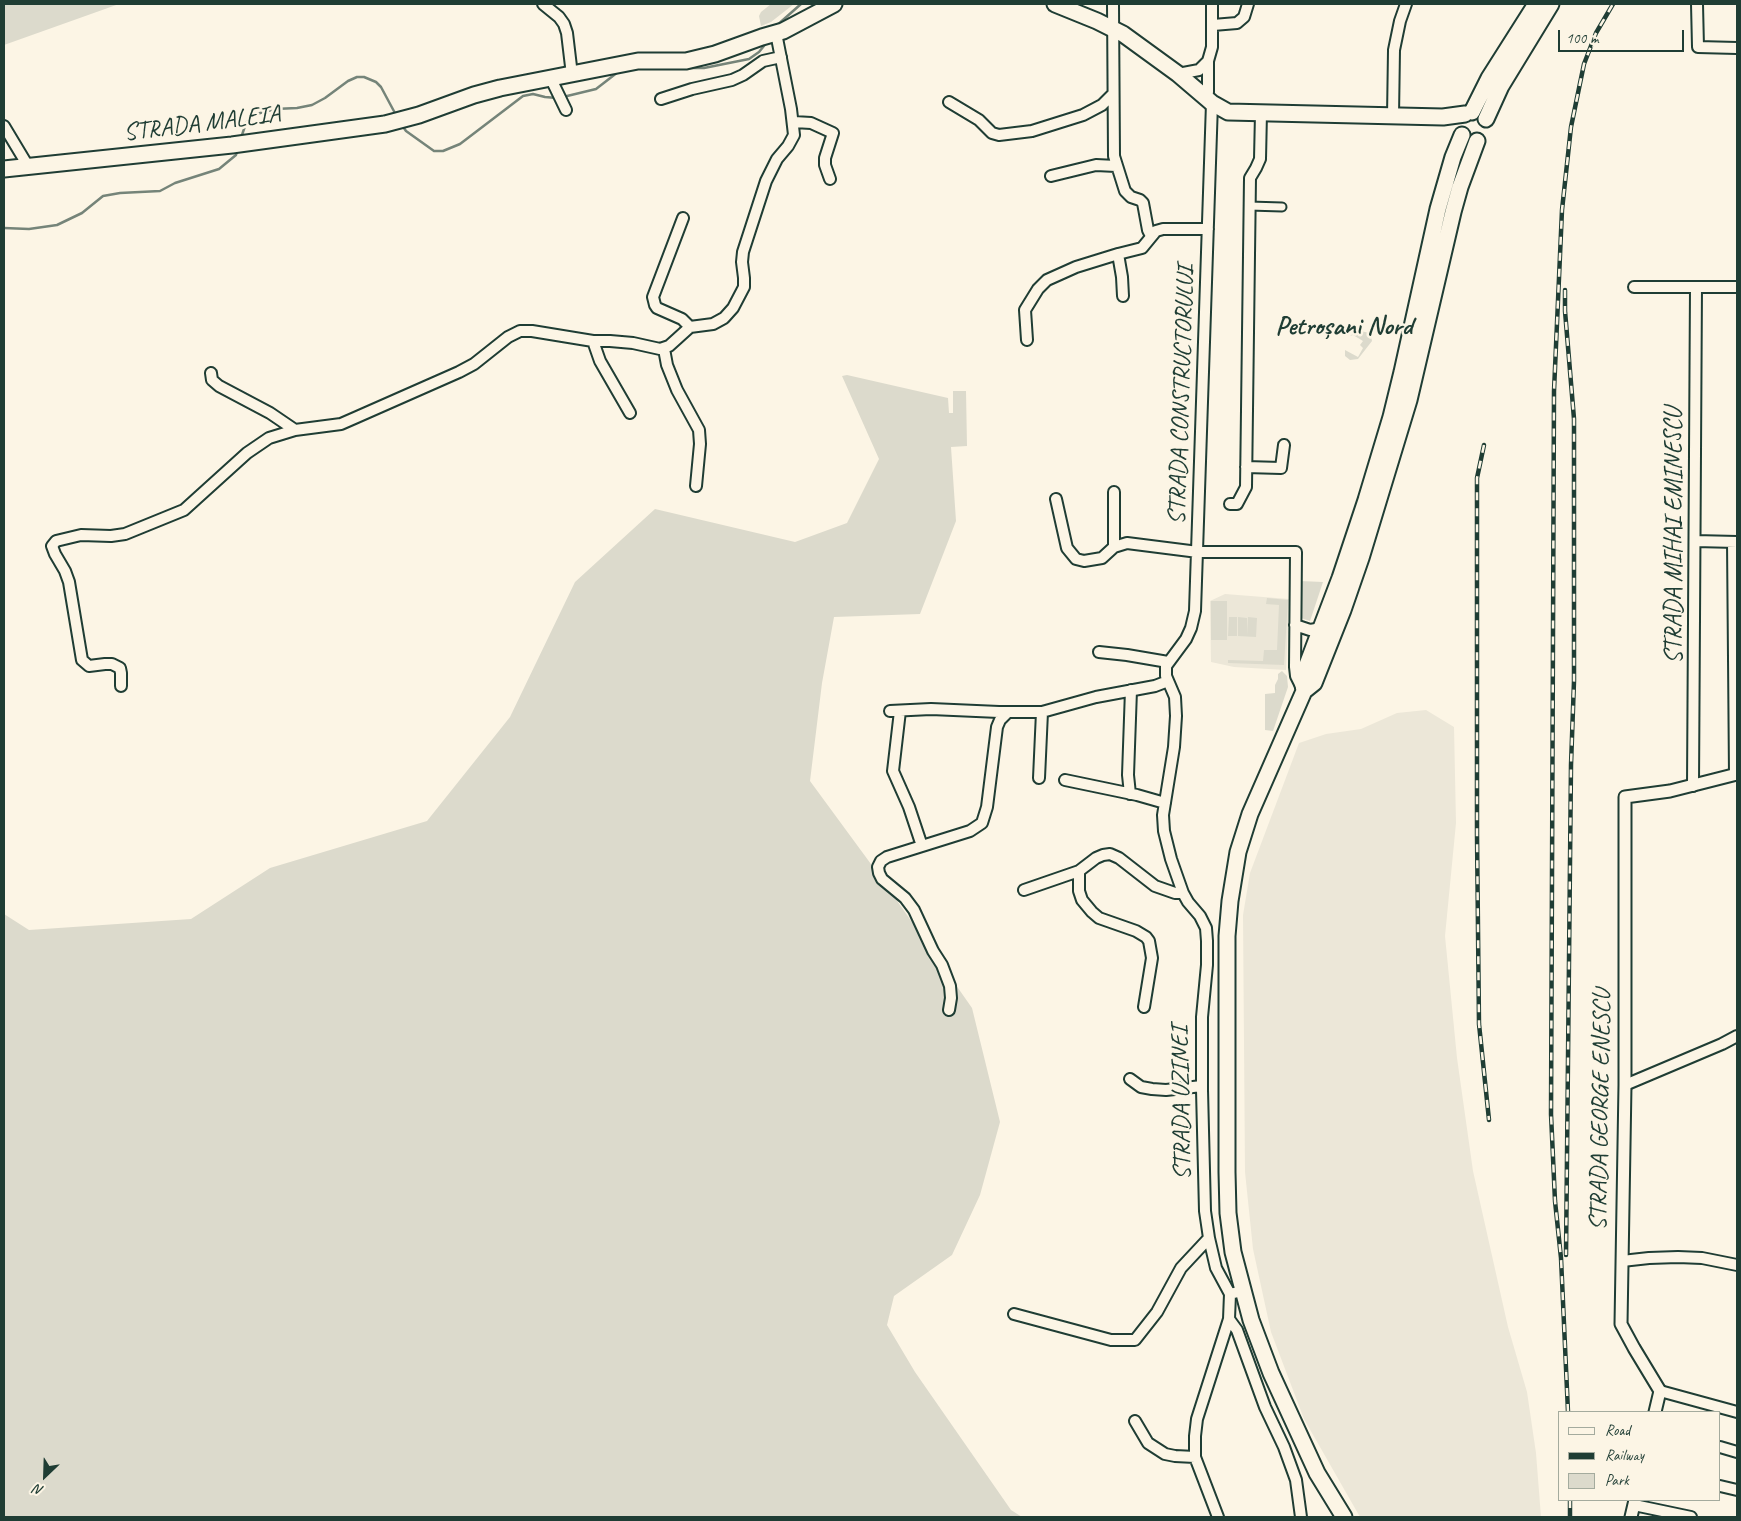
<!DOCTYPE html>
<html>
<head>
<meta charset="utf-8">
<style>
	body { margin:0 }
	#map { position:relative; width:1741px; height:1521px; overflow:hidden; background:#fcf5e5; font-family:Caveat,sans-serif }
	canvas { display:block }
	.frame { position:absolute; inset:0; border:5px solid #1f3d34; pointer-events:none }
	.legend { position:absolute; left:1558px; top:1411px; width:162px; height:90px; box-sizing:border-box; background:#fcf5e5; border:1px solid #a4ab9e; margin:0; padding:6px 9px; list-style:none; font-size:15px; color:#1f3d34 }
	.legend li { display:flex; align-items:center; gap:10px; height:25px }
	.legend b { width:25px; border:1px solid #a4ab9e }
	.north { position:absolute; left:20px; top:1451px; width:50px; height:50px; -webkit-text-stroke:4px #fcf5e5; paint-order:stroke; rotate:204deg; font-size:14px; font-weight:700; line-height:20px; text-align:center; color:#1f3d34 }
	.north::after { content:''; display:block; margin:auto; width:18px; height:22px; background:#1f3d34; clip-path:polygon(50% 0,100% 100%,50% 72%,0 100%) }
	.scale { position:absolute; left:1558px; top:30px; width:126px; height:22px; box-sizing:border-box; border:2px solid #1f3d34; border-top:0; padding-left:6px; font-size:15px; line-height:18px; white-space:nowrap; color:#1f3d34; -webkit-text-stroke:4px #fcf5e5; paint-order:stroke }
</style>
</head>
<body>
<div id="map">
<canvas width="1741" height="1521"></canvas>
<div class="frame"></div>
<ul class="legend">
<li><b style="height:6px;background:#fcf5e5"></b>Road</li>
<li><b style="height:6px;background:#1f3d34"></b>Railway</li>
<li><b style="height:14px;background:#dcdacc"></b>Park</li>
</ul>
<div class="north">N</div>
<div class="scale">100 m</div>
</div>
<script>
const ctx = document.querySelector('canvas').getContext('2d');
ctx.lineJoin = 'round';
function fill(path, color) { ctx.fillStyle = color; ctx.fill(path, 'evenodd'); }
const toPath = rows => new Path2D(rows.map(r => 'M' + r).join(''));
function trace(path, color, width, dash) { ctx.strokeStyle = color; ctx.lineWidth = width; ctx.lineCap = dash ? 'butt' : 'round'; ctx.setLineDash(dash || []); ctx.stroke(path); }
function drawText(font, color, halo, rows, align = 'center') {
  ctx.font = font + ' Caveat,sans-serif'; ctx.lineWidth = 5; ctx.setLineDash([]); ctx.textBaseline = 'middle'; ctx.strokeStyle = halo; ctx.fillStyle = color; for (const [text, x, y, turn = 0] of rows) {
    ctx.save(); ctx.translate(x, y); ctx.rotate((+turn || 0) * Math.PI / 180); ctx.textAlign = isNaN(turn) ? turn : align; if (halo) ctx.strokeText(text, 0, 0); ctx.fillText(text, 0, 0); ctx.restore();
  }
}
fill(toPath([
	[1225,594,1289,599,1286,670,1234,667,1211,662,1210,601],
	[1426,710,1454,727,1456,823,1445,936,1457,1058,1473,1171,1508,1327,1527,1392,1536,1453,1541,1517,1360,1517,1304,1419,1271,1332,1253,1249,1245,1172,1243,915,1250,873,1299,743,1326,734,1361,729,1397,713]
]), '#ece7d8');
fill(toPath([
	[4,4,119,4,4,45],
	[771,4,794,4,771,22,761,26,759,16,761,12],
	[1361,331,1369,333,1371,336,1372,341,1358,359,1350,360,1345,356,1345,350,1358,357,1363,348,1360,345,1363,341,1353,335,1350,336,1355,332],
	[847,375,948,398,949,413,953,413,953,391,966,391,967,446,951,447,956,521,920,614,834,617,822,683,810,781,879,875,972,1008,1000,1122,980,1195,952,1255,894,1296,887,1325,915,1372,1011,1510,1022,1517,4,1517,4,914,29,930,191,919,270,868,427,821,510,717,575,582,655,509,795,542,847,523,879,459,842,376],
	[1300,581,1323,582,1310,621,1301,618,1298,613],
	[1267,598,1288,600,1284,665,1228,663,1228,660,1263,661,1264,650,1277,650,1279,605,1266,604],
	[1211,601,1227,601,1227,640,1211,640],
	[1229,617,1237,617,1237,636,1228,636],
	[1238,617,1247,618,1247,635,1248,617,1257,618,1256,637,1238,636],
	[1282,671,1287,676,1288,687,1273,731,1265,730,1265,694,1275,693,1275,685,1278,679,1278,674]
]), '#dcdacc');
trace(toPath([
	[775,27,801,4],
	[687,68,704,68,749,59,759,52,768,41],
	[563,97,596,89,618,72],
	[401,124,406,131,434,151,443,151,460,144,523,96,533,94,545,97,557,98],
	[241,138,246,123,253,115,275,109,297,108,312,105,325,98,348,81,357,77,364,77,376,82,381,87,396,115],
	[4,228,29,229,57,225,82,213,103,196,120,193,160,191,175,183,219,169,236,155,237,151]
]), '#758479', 2.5);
const pedestrian = toPath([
	[1249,206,1282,207]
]);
const minor = toPath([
	[543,4,559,17,564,24,567,33,572,75],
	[1113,4,1114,156,1125,191,1131,197,1140,200,1143,203,1148,230,1151,236],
	[1697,4,1698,47,1737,48],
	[1213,25,1237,23,1244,17,1248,4],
	[1178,74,1199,70,1208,61,1212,47,1212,4],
	[551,79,566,110],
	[1206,98,1208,92,1208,61],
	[661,99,692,89,732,80,743,75,763,61,781,57],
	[949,102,979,120,992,133,999,135,1032,131,1083,115,1102,105,1112,95],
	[1212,103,1195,611,1191,628,1186,639,1166,666,1166,676,1175,697,1176,716,1174,747,1163,815,1164,831,1171,859,1183,893,1188,902,1200,916,1206,928,1207,941,1207,965,1202,1017,1202,1090,1205,1211,1209,1238,1216,1268,1230,1294,1242,1291],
	[1393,116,1394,50,1400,21,1406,4],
	[794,122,811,123,833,133,825,158,825,165,830,179],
	[4,126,28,166],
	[1051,176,1096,165,1116,166],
	[683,218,653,297,655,305,657,308,682,319,690,327],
	[1118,254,1122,277,1123,296],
	[1634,287,1737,287],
	[1027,340,1025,310,1038,289,1047,280,1076,267,1118,254,1142,248,1156,231,1163,229,1208,229],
	[593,341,600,361,630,413],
	[664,349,667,365,677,390,699,430,700,444,696,486],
	[211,373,212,380,219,386,270,413,295,430],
	[1246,467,1281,468,1284,445],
	[1114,492,1114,547],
	[1056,499,1067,548,1076,559,1084,561,1102,558,1114,547,1127,543,1198,552,1296,552,1295,667,1296,676,1301,686],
	[1230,504,1237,504,1246,487,1250,178,1256,168,1260,159,1261,113],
	[1695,541,1737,542],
	[1733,542,1735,775],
	[1295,625,1310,630,1322,628],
	[1099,652,1127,655,1168,662],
	[121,686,121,673,120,668,112,664,105,664,89,666,82,660,69,582,65,571,55,554,52,546,56,541,81,535,111,536,125,534,184,510,247,453,269,438,295,430,341,424,357,417,459,372,474,364,508,337,520,331,532,331,593,341,610,341,633,343,660,349,669,346,690,327,713,324,724,318,733,308,744,287,744,278,742,262,743,252,766,181,777,159,788,146,794,135,791,109,776,33],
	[890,711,931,709,999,712,1042,712,1096,697,1155,686,1168,681],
	[900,711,893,771,909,807,922,846],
	[1039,778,1042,712],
	[1065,780,1137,795,1165,803],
	[1693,786,1696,287],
	[1130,794,1128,775,1131,690],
	[1079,871,1079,891,1082,900,1092,912,1099,918,1136,931,1146,937,1149,941,1152,958,1144,1007],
	[1024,890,1079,871,1096,858,1103,855,1110,854,1119,858,1155,886,1175,893,1183,893],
	[949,1010,951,998,950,986,942,965,933,951,914,910,905,898,882,879,879,873,878,867,881,861,887,857,970,831,982,823,987,807,997,727,1000,720,1007,713],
	[1130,1079,1141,1087,1152,1089,1166,1090,1202,1086],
	[1625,1085,1722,1044,1737,1036],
	[1622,1261,1649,1258,1678,1257,1702,1258,1737,1265],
	[1014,1314,1111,1340,1135,1340,1157,1312,1181,1268,1209,1238],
	[1229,1319,1237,1330,1265,1407,1284,1447,1296,1480,1301,1517],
	[1660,1391,1737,1412],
	[1135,1421,1148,1443,1165,1454,1175,1456,1195,1457],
	[1720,1447,1737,1452],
	[1720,1486,1737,1490],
	[1634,1505,1691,1517],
	[1218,1517,1195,1457,1195,1436,1197,1419,1229,1319,1230,1294]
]);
const tertiary = toPath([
	[1655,1412,1660,1391,1634,1348,1621,1324,1625,1085,1625,797,1670,791,1737,774],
	[1631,1517,1635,1500]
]);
const primary = toPath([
	[1055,4,1097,21,1123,34,1178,74,1212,103,1228,112,1443,117,1465,114],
	[1472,112,1489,78,1536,4],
	[1486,119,1501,86,1551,4],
	[4,169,232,145,385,124,419,115,474,95,500,88,638,61,686,61,715,54,762,37,783,31,834,4],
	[1304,691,1302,678,1340,578,1366,500,1391,417,1402,372,1438,209,1453,157,1462,135],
	[1344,1517,1317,1473,1271,1373,1251,1320,1233,1252,1228,1213,1227,1172,1227,936,1230,901,1238,852,1250,814,1304,691,1314,683,1343,610,1361,558,1409,400,1453,212,1460,187,1477,141]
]);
trace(pedestrian, '#1f3d34', 11);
trace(minor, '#1f3d34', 14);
trace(tertiary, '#1f3d34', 15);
trace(primary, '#1f3d34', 19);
trace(pedestrian, '#fcf5e5', 7);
trace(minor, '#fcf5e5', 10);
trace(tertiary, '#fcf5e5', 11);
trace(primary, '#fcf5e5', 15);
const rail = toPath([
	[1565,290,1565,311,1574,419,1574,681,1571,765,1566,1255],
	[1484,445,1477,478,1477,834,1479,1024,1489,1120],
	[1568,1412,1561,1258,1555,1201,1551,1114,1554,391,1562,210,1571,127,1584,64,1596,33,1613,4],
	[1570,1500,1570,1517]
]);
trace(rail, '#1f3d34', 4.5);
trace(rail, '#fcf5e5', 2.5, [8]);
drawText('25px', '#1f3d34', '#fcf5e5', [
	["STRADA MALEIA",202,124,-7],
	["STRADA CONSTRUCTORULUI",1182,395,-88],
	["STRADA MIHAI EMINESCU",1674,536,-90],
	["STRADA UZINEI",1182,1103,-91],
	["STRADA GEORGE ENESCU",1601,1110,-89]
]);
drawText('bold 26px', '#1f3d34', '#fcf5e5', [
	["Petroșani Nord",1344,327]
]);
</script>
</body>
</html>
